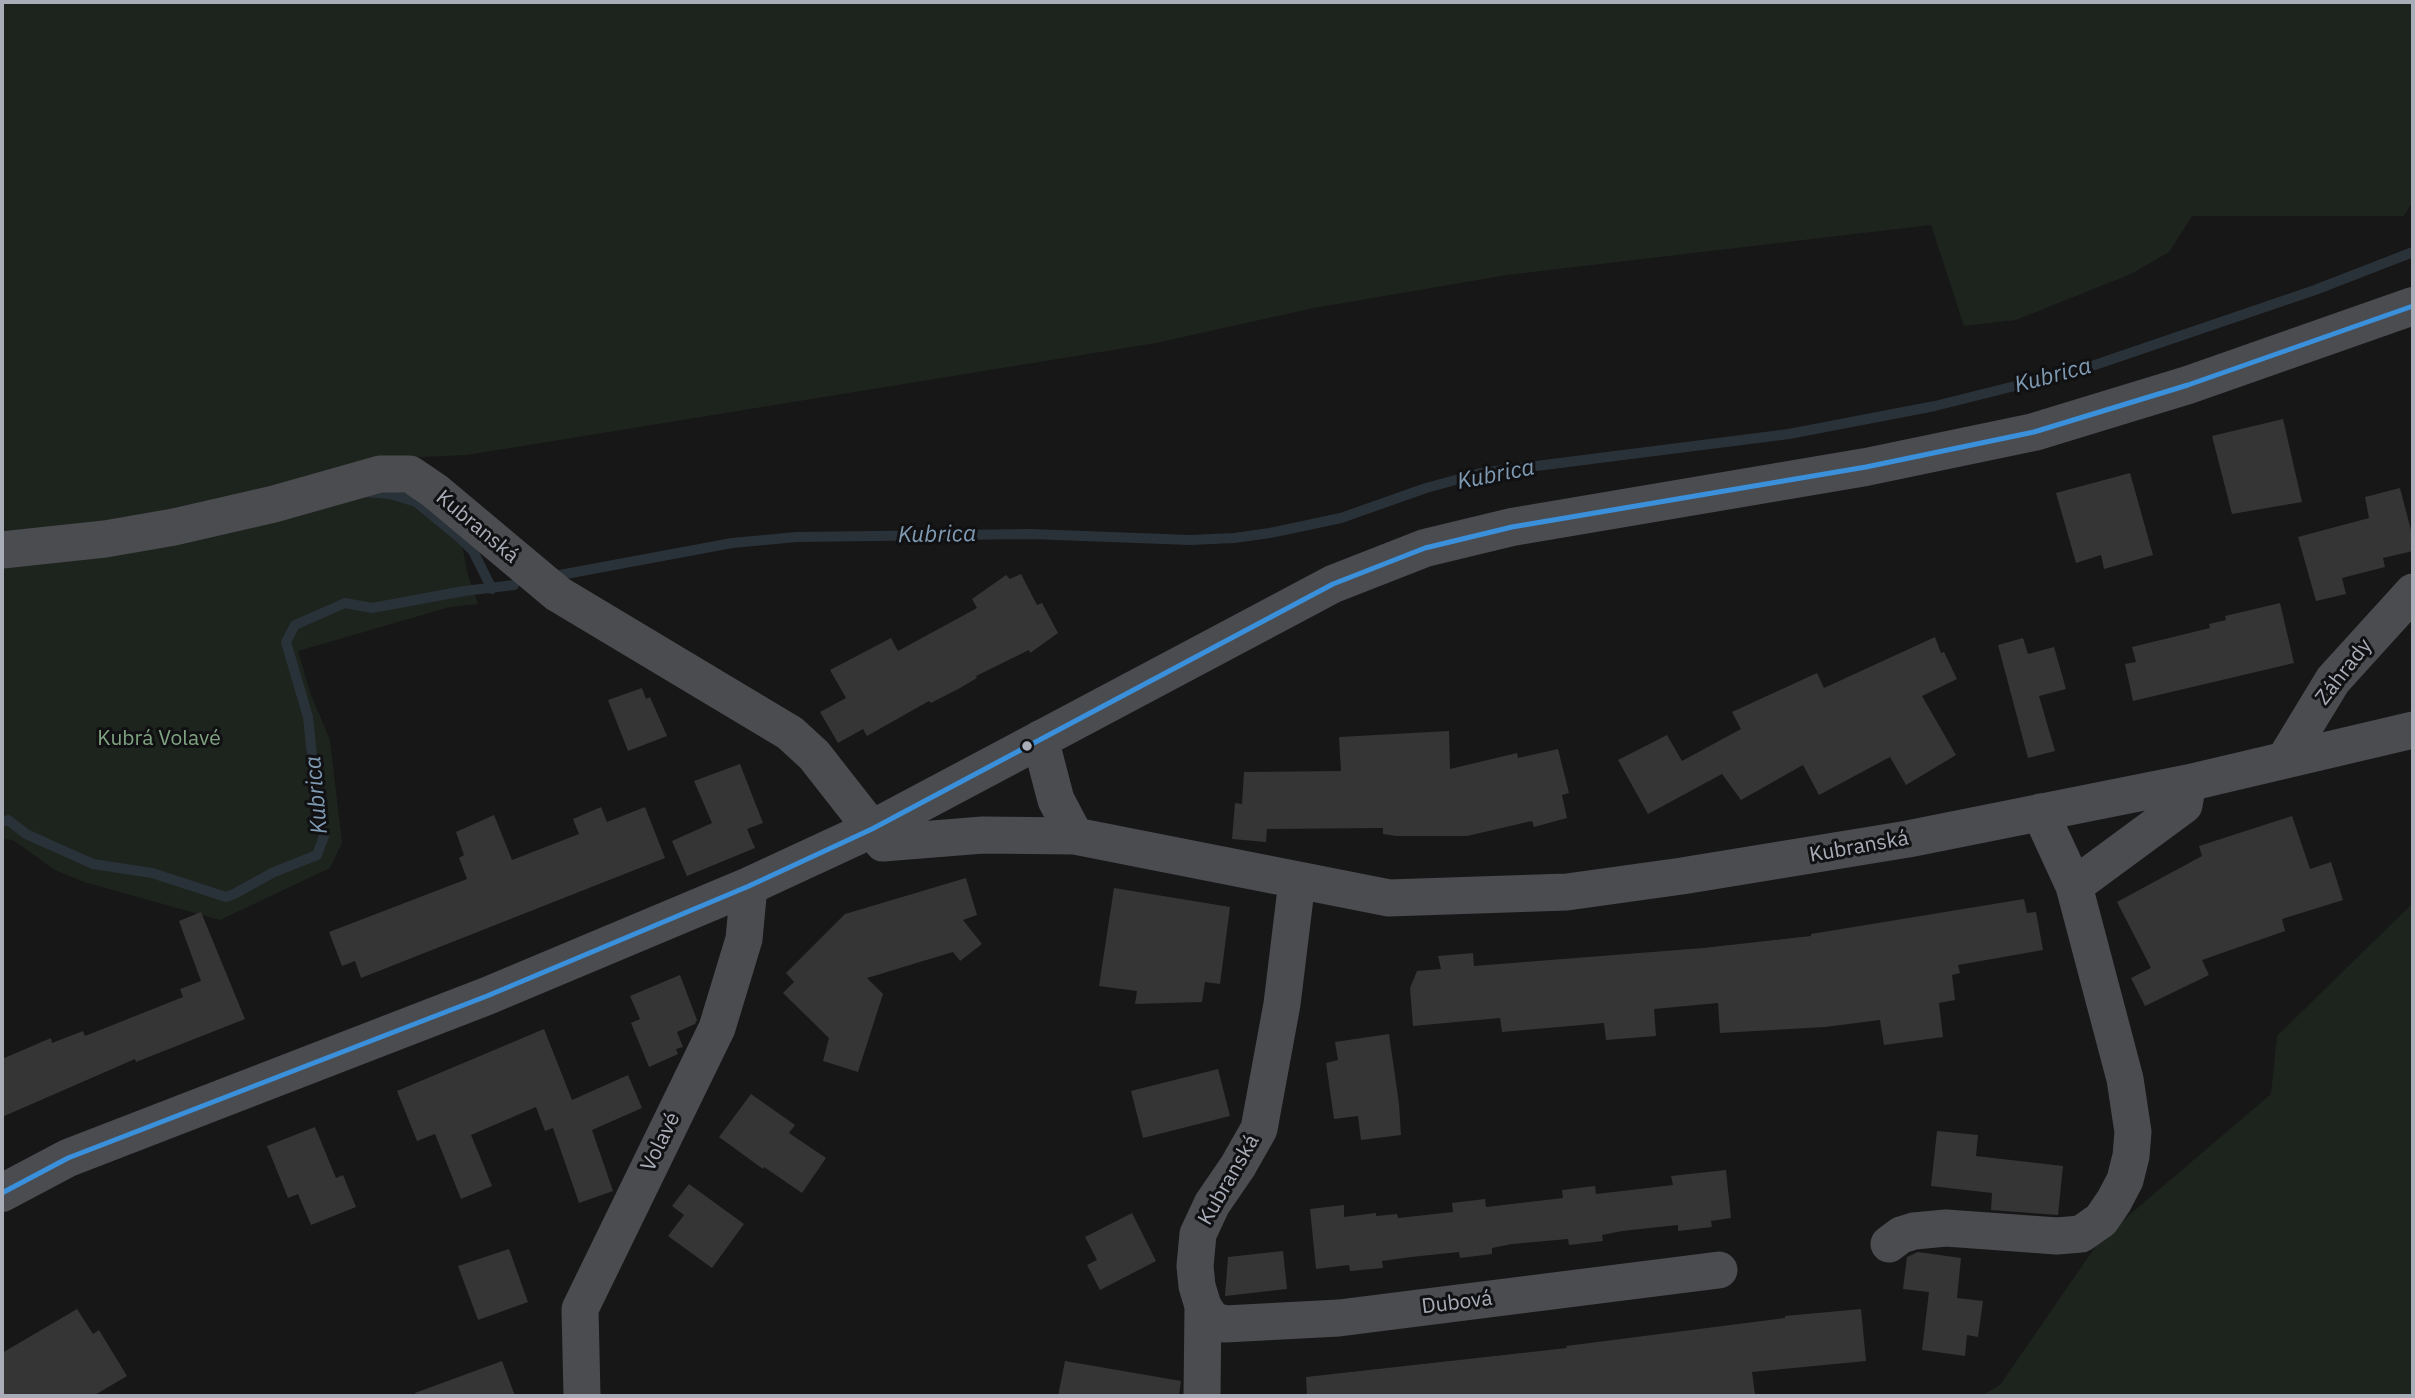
<!DOCTYPE html>
<html>
<head>
<meta charset="utf-8">
<style>
	body { margin:0 }
	#map { position:relative; width:2415px; height:1398px; overflow:hidden; background:#171717; font-family:"IBM Plex Sans",sans-serif }
	canvas { display:block }
	.frame { position:absolute; inset:0; border:4px solid #a8adb8; pointer-events:none }
</style>
</head>
<body>
<div id="map">
<canvas width="2415" height="1398"></canvas>
<div class="frame"></div>
</div>
<script>
const ctx = document.querySelector('canvas').getContext('2d');
ctx.lineJoin = 'round';
function fill(path, color) { ctx.fillStyle = color; ctx.fill(path, 'evenodd'); }
const toPath = rows => new Path2D(rows.map(r => 'M' + r).join(''));
function trace(path, color, width, dash) { ctx.strokeStyle = color; ctx.lineWidth = width; ctx.lineCap = dash ? 'butt' : 'round'; ctx.setLineDash(dash || []); ctx.stroke(path); }
function drawText(font, color, halo, rows, align = 'center') {
  ctx.font = font + ' "IBM Plex Sans",sans-serif'; ctx.lineWidth = 6; ctx.setLineDash([]); ctx.textBaseline = 'middle'; ctx.strokeStyle = halo; ctx.fillStyle = color; for (const [text, x, y, turn = 0] of rows) {
    ctx.save(); ctx.translate(x, y); ctx.rotate((+turn || 0) * Math.PI / 180); ctx.textAlign = isNaN(turn) ? turn : align; if (halo) ctx.strokeText(text, 0, 0); ctx.fillText(text, 0, 0); ctx.restore();
  }
}
fill(toPath([
	[2,2,2413,2,2413,201,2404,216,2192,216,2169,252,2131,274,2016,320,1964,326,1931,225,1507,275,1314,308,1156,343,467,455,398,458,163,518,2,538],
	[355,487,412,491,458,522,467,572,478,604,450,607,298,651,311,695,330,740,342,843,330,868,220,920,84,882,55,870,13,840,2,839,2,559],
	[2413,903,2413,1396,1981,1396,2000,1385,2100,1240,2271,1094,2277,1036]
]), '#1d241e');
trace(toPath([
	[366,492,390,494,416,502,461,539,473,551,492,589],
	[560,575,732,543,797,537,1031,534,1190,540,1234,538,1270,533,1341,518,1426,488,1481,473,1789,434,1935,406,2083,369,2315,290,2413,252],
	[2,822,8,820,26,834,93,864,152,873,226,897,234,894,274,872,317,855,324,836,316,795,308,717,286,642,295,625,345,603,372,608,464,591,514,585]
]), '#2a3239', 10);
fill(toPath([
	[2283,419,2302,502,2232,514,2212,436],
	[2130,473,2153,555,2104,569,2101,555,2076,563,2056,493],
	[2400,488,2413,538,2413,551,2383,558,2385,567,2342,578,2346,594,2316,601,2298,537,2369,518,2365,497],
	[1021,574,1037,605,1042,603,1058,633,1030,653,1029,650,976,676,977,678,960,688,931,703,929,701,867,736,863,729,838,743,820,712,846,698,830,670,891,638,898,651,977,608,972,599,1006,575,1010,579],
	[2280,603,2294,663,2133,701,2125,664,2136,662,2132,647,2210,628,2209,624,2226,620,2225,616],
	[1935,637,1941,653,1944,652,1957,679,1922,696,1956,755,1906,785,1890,757,1819,795,1803,765,1741,800,1722,774,1648,814,1618,760,1667,735,1682,761,1741,729,1732,712,1817,673,1824,688],
	[2023,638,2028,654,2054,647,2066,689,2039,696,2055,751,2028,758,1998,645],
	[642,688,646,699,650,697,667,736,628,751,608,700],
	[1449,731,1450,769,1517,753,1518,758,1558,749,1569,793,1562,795,1567,818,1534,827,1532,821,1467,836,1396,836,1383,834,1383,828,1267,829,1266,842,1232,839,1235,803,1242,804,1244,772,1341,771,1339,737],
	[740,764,763,823,747,829,755,848,687,876,672,841,712,823,694,781],
	[601,807,607,822,645,807,665,858,361,978,355,961,342,966,329,932,467,879,459,858,464,855,456,832,494,815,512,860,579,834,573,819],
	[2292,816,2310,869,2331,862,2343,900,2282,919,2285,931,2202,960,2209,975,2145,1006,2131,978,2151,968,2117,902,2202,856,2199,846],
	[966,878,977,915,963,920,982,944,960,961,953,952,867,978,883,994,858,1072,823,1061,829,1038,783,993,794,982,786,973,845,914],
	[1114,888,1230,907,1220,984,1205,982,1202,1002,1135,1004,1137,991,1099,986],
	[2024,899,2027,913,2036,912,2043,950,1958,965,1960,973,1952,975,1955,1000,1939,1003,1943,1037,1884,1045,1880,1020,1825,1027,1720,1033,1718,1003,1654,1009,1656,1036,1606,1040,1604,1023,1502,1032,1500,1018,1413,1026,1410,988,1417,971,1441,969,1438,956,1473,953,1474,966,1703,948,1811,936,1811,934],
	[201,912,245,1019,136,1062,135,1059,2,1117,2,1059,51,1038,52,1043,83,1031,85,1036,183,997,180,989,201,981,179,921],
	[680,975,697,1020,695,1024,677,1032,683,1047,676,1049,678,1054,649,1067,631,1023,640,1019,630,996],
	[544,1029,572,1100,628,1075,642,1108,592,1130,613,1191,579,1203,553,1128,545,1131,536,1107,471,1135,492,1186,461,1199,435,1134,417,1141,397,1091],
	[1389,1034,1399,1104,1401,1135,1361,1140,1358,1116,1334,1119,1326,1063,1338,1060,1335,1042],
	[1218,1069,1230,1116,1143,1138,1131,1091],
	[751,1094,795,1125,789,1133,826,1158,802,1193,764,1167,763,1169,719,1137],
	[315,1127,336,1178,343,1175,356,1207,311,1225,298,1194,288,1198,267,1146],
	[1937,1131,1978,1135,1976,1156,2063,1166,2058,1215,1991,1210,1992,1193,1931,1186],
	[1726,1170,1731,1218,1711,1221,1712,1227,1678,1231,1678,1225,1622,1231,1602,1235,1603,1241,1569,1245,1568,1239,1512,1244,1492,1248,1492,1254,1460,1258,1459,1252,1411,1257,1382,1261,1383,1268,1350,1271,1349,1265,1316,1269,1310,1209,1344,1205,1344,1217,1376,1213,1376,1216,1397,1214,1398,1218,1453,1212,1452,1203,1485,1199,1486,1207,1563,1198,1562,1190,1595,1186,1596,1194,1673,1185,1671,1176],
	[689,1184,744,1224,712,1268,668,1236,684,1215,672,1206],
	[1132,1213,1156,1261,1100,1290,1087,1265,1097,1260,1085,1237],
	[509,1249,528,1302,478,1320,458,1266],
	[1283,1251,1287,1289,1225,1296,1228,1257],
	[1918,1252,1961,1258,1957,1298,1983,1301,1978,1337,1967,1335,1965,1356,1922,1350,1929,1292,1903,1289,1907,1257],
	[77,1309,93,1334,99,1330,127,1376,93,1396,2,1396,2,1353],
	[1861,1309,1866,1361,1752,1372,1755,1394,1739,1396,1307,1396,1306,1377,1567,1348,1566,1346,1785,1318,1785,1316],
	[502,1361,515,1396,416,1396,415,1393],
	[1065,1361,1181,1381,1179,1396,1058,1396]
]), '#353536');
trace(toPath([
	[2,550,105,539,174,527,274,504,380,474,410,474,435,491,558,594,790,733,814,755,883,843,983,835,1075,836,1389,898,1567,892,1682,876,1908,839,2188,783,2413,730],
	[1040,739,1056,800,1075,836],
	[2285,759,2333,680,2413,592],
	[2074,886,2184,805,2188,783],
	[1889,1244,1901,1235,1914,1231,1946,1228,2057,1236,2081,1234,2101,1220,2114,1201,2125,1180,2131,1156,2133,1132,2125,1079,2074,886,2040,812],
	[1203,1306,1212,1320,1225,1324,1339,1318,1719,1270],
	[582,1396,580,1309,717,1028,744,939,749,886],
	[1202,1396,1203,1306,1197,1286,1195,1266,1198,1234,1212,1204,1238,1166,1259,1129,1282,1004,1297,881]
]), '#4b4c50', 37);
trace(toPath([
	[2,1193,68,1158,487,996,749,886,872,829,1333,584,1425,548,1512,527,1866,467,2034,432,2188,385,2413,306]
]), '#4b4c50', 38);
trace(toPath([
	[2,1193,68,1158,487,996,749,886,872,829,1333,584,1425,548,1512,527,1866,467,2034,432,2188,385,2413,306]
]), '#3a90db', 5);
for (const [x, y, r, color] of [
	[1027,746,6,"#a8adb8"]
]) { const dot = new Path2D(); dot.arc(x, y, r, 0, 2 * Math.PI); ctx.fillStyle = color; ctx.fill(dot); trace(dot, '#111113', 2.5); }
drawText('21px', '#a8adb8', '#111113', [
	["Kubranská",477,527,40],
	["Záhrady",2344,672,-52],
	["Kubranská",1859,847,-10],
	["Volavé",661,1142,-64],
	["Kubranská",1229,1180,-60],
	["Dubová",1457,1303,-7]
]);
drawText('21px', '#7fa381', '#111113', [
	["Kubrá Volavé",159,739]
]);
drawText('italic 23px', '#7f9bb3', '#111113', [
	["Kubrica",2053,376,-15],
	["Kubrica",1496,475,-11],
	["Kubrica",937,535,-1],
	["Kubrica",317,795,-95]
]);
</script>
</body>
</html>
